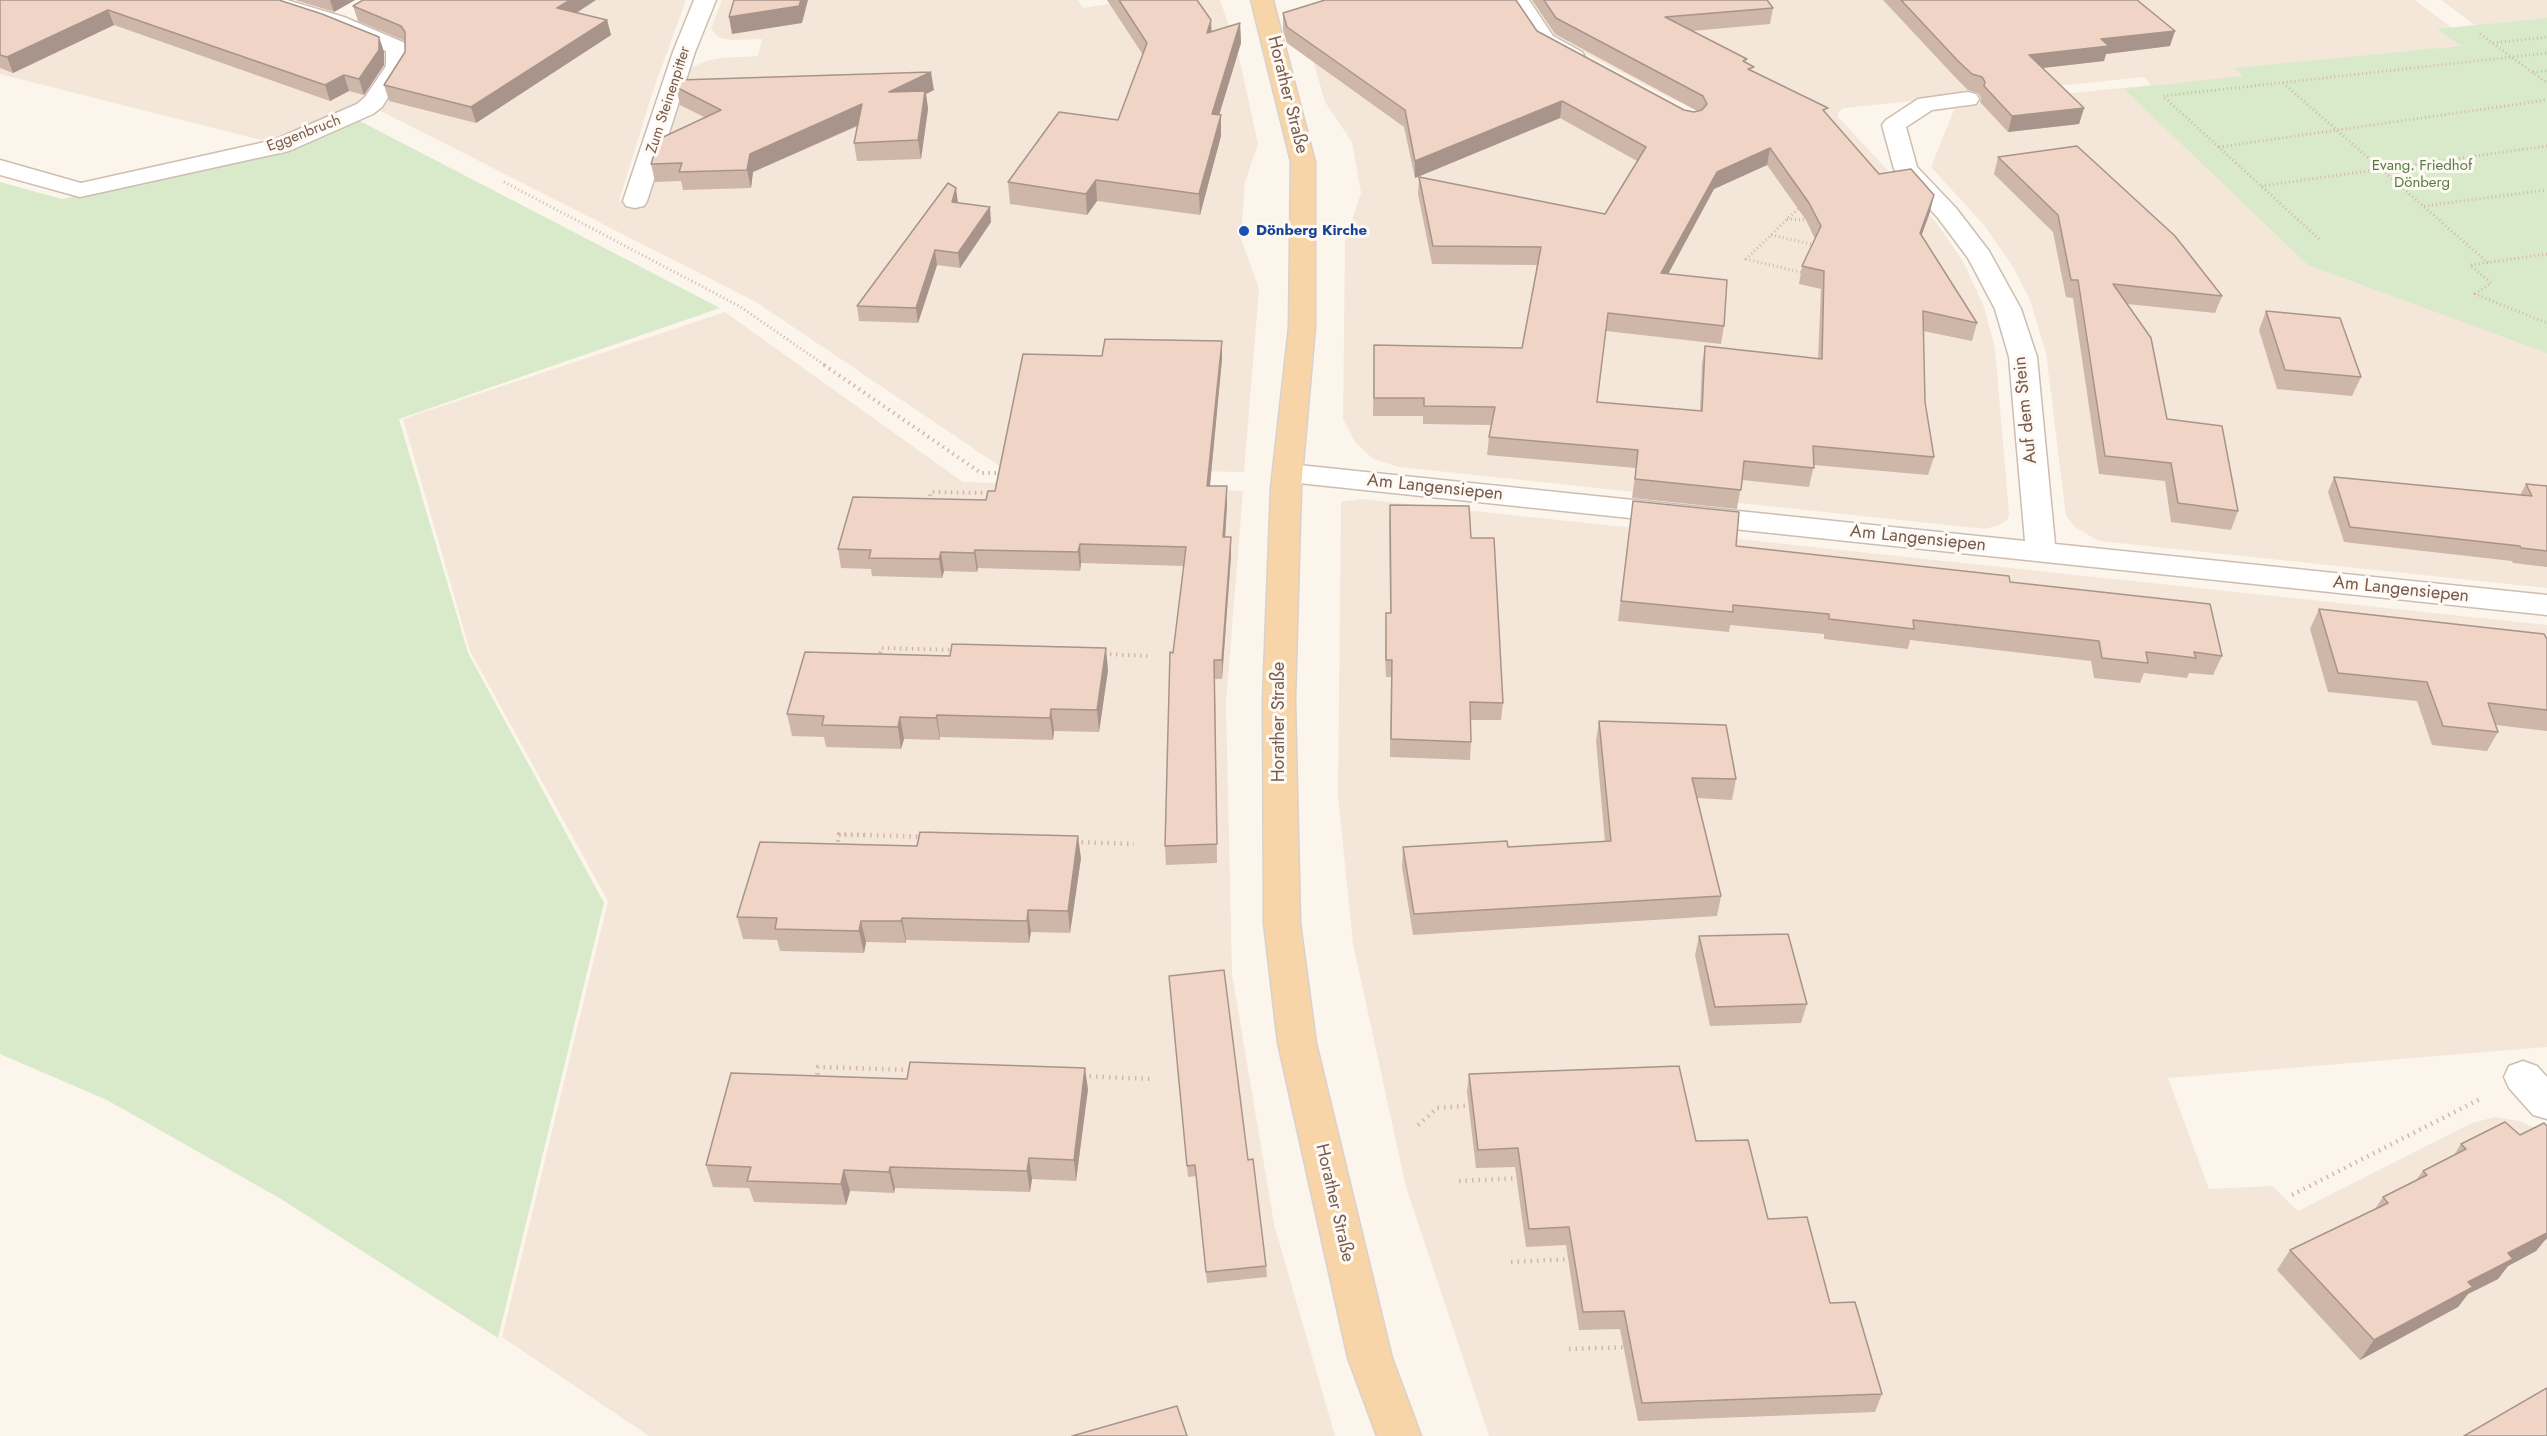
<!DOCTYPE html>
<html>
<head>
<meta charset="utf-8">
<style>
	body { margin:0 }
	canvas { display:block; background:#fcf5ec }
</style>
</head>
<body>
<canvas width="2547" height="1436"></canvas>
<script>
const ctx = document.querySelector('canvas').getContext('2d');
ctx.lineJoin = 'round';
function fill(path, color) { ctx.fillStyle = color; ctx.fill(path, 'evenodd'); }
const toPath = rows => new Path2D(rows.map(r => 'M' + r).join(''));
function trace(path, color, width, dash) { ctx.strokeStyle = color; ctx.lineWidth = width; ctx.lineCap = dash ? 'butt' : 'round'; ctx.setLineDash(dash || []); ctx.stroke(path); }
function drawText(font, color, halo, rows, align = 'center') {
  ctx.font = font + ' Jost,sans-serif'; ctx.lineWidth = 6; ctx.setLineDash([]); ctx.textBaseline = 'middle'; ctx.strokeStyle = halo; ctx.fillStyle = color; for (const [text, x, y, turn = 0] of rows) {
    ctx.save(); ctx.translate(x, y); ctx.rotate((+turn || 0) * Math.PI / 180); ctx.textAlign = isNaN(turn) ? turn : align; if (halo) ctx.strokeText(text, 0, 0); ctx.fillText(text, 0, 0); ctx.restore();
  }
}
fill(toPath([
	[0,0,301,29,385,59,389,63,364,102,273,143,0,74],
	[408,0,686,0,652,94,619,201,648,199,685,74,693,67,706,61,721,58,758,56,762,39,732,40,720,38,714,33,711,28,722,0,1078,0,1083,8,1134,0,1220,0,1237,48,1258,144,1245,182,1241,238,1259,289,1244,472,1001,467,756,302,377,109,421,40],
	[1531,0,2415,0,2452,28,2475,25,2441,0,2547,0,2547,588,2099,541,2076,528,2066,516,2046,353,2030,300,2013,267,1984,225,1931,167,1956,105,2151,85,2144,77,1844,108,1838,112,1838,117,1935,221,1963,261,1984,307,1995,348,2009,514,2007,520,1999,525,1985,529,1399,467,1373,459,1355,442,1343,419,1345,241,1361,193,1352,142,1325,102,1302,22,1534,43,1667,115,1738,109,1694,106,1673,100,1556,38],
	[725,312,963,482,1243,491,1226,703,1232,974,1274,1224,1335,1436,649,1436,502,1337,608,901,470,651,403,419],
	[1361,499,2547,625,2547,1047,2168,1078,2209,1189,2272,1186,2298,1211,2472,1123,2495,1117,2519,1121,2544,1132,2547,1136,2547,1436,1489,1436,1406,1187,1353,944,1338,795,1341,502]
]), '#f4e7da');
fill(toPath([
	[2547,18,2547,353,2308,265,2124,89,2243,76,2235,68,2461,46,2437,29],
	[356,119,720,308,399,419,468,653,604,903,498,1338,281,1199,107,1100,0,1054,0,182,62,199,283,152]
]), '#d9eaca');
const minor = toPath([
	[254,0,287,0,344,17,405,43,408,48,408,66,382,107,373,114,289,151,80,197,0,175,0,160,81,183,274,140,357,104,365,97,386,66,386,51,328,27,258,4,254,0],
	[694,0,716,0,695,52,647,201,644,206,635,208,626,206,623,201,673,52,694,0],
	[1507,0,1529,0,1553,36,1582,52,1585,57,1582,62,1574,64,1566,62,1537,46,1507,0],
	[1968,92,1976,94,1979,99,1976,104,1932,110,1906,127,1917,167,1956,208,1989,251,2021,309,2037,357,2055,544,2547,595,2547,615,1289,482,1279,479,1275,473,1279,467,1289,464,2025,541,2009,357,1995,309,1968,258,1938,218,1894,169,1882,125,1886,120,1918,99,1968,92],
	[2523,1061,2537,1066,2547,1077,2547,1119,2533,1115,2509,1088,2504,1077,2509,1066,2523,1061]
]);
const major = toPath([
	[1251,0,1273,0,1315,162,1315,327,1301,488,1295,699,1300,923,1316,1043,1392,1358,1421,1436,1377,1436,1348,1358,1278,1043,1264,923,1263,699,1271,488,1289,327,1291,162,1251,0]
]);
trace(minor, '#cebdb1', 3);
trace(major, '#d9d1ce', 3);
trace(toPath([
	[2480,34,2547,83],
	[2493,43,2547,37],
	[2533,72,2547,71],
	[2283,83,2488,263],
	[2219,147,2547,100],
	[504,182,739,306,826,366],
	[2261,186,2547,146],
	[1801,206,1746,259,1804,273],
	[2424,206,2547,190],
	[1787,219,1806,220],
	[1771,235,1815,245],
	[2319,239,2163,96,2547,53],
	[2547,254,2470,265,2491,283,2475,294,2547,323]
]), '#d6b7a7', 3, [1, 3]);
trace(toPath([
	[824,365,981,473,1002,473],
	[929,502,931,492,991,493],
	[1104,654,1148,656],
	[879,659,881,648,955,650],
	[839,835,867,835]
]), '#d6b7a7', 4, [1.5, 4.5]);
trace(toPath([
	[1075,842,1134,844],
	[837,848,839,834,923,837],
	[1083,1076,1152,1079],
	[817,1081,818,1067,914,1070],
	[1418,1125,1437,1108,1474,1105],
	[1459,1181,1521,1178],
	[2292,1195,2480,1099],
	[1511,1262,1571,1259],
	[1569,1349,1628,1347]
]), '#d6b7a7', 4.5, [1.5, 5]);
fill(minor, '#fff');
fill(major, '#f7d5a8');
fill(toPath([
	[0,0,379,37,384,52,384,65,364,95,349,91,330,101,114,25,13,73,0,68],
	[295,0,355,0,334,12],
	[1107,0,1197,0,1211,32,1240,23,1241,43,1219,115,1221,115,1221,136,1200,215,1097,201,1087,215,1010,204,1008,182,1118,120,1143,55],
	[1532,0,1767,0,1773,8,1770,24,1692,31,1747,63,1753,72,1827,115,1879,174,1930,212,1921,235,1977,323,1972,341,1923,331,1925,402,1934,457,1928,475,1814,465,1809,487,1742,480,1737,509,1632,498,1636,468,1487,455,1489,437,1491,425,1423,424,1423,416,1373,416,1374,345,1522,348,1537,265,1432,264,1418,194,1419,177,1605,214,1637,161,1560,118,1415,178,1404,127,1287,43,1283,30,1283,13,1537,31,1684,110,1694,112,1697,111,1555,34],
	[1767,165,1806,220,1815,239,1802,266,1799,284,1821,289,1818,359,1705,346,1702,364,1700,411,1597,402,1606,331,1721,344,1724,326,1668,274,1714,189],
	[1883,0,2137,0,2170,46,2106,54,2104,61,2043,68,2084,108,2079,124,2008,132,1980,102,1981,98,1978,93,1968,90,1955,77],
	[353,6,577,13,607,20,611,35,476,123,389,101,384,85,405,52,405,41,358,21],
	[676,87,934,90,926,94,928,109,921,159,857,161,854,143,858,126,753,172,751,188,683,190,681,181,655,182,651,164,704,117,680,105],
	[1998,157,2222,296,2215,313,2127,304,2167,419,2238,511,2231,530,2171,522,2165,481,2099,474,2073,298,2066,297,2053,232,1994,174],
	[958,203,991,222,960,268,937,265,918,323,859,321,857,306],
	[2266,311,2361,377,2352,396,2277,389,2259,330],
	[1222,341,1222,359,1210,486,1227,486,1227,505,1225,537,1231,537,1231,556,1222,679,1215,679,1217,863,1166,865,1165,846,1173,653,1184,566,1081,563,1080,571,978,568,977,572,944,571,942,578,872,576,871,569,841,568,838,549,986,500,995,491,1102,356],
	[2334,477,2520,495,2526,484,2547,486,2547,567,2513,563,2512,561,2344,542,2328,492],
	[1633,501,1736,546,2010,582,2222,656,2213,675,2189,673,2187,678,2144,673,2140,683,2094,678,2091,661,1910,640,1908,649,1824,639,1824,634,1730,625,1729,632,1618,621],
	[1390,505,1471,538,1503,703,1501,720,1471,720,1471,742,1470,760,1390,757,1391,677,1386,677,1385,654,1386,613,1390,613,1389,522],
	[2319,609,2547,639,2547,731,2496,725,2498,732,2487,751,2432,745,2417,701,2328,692,2310,629],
	[1108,670,1099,732,1054,731,1053,740,940,737,940,740,904,739,901,749,826,747,824,737,792,736,787,714],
	[1599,721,1736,779,1732,800,1697,798,1721,896,1717,916,1413,935,1402,867,1403,847,1508,847,1605,842,1596,741],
	[1081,858,1070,933,1031,932,1029,943,906,940,906,943,866,942,864,953,780,951,777,940,743,939,737,917],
	[1699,936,1807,1004,1801,1023,1710,1026,1695,955],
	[1170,987,1248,1160,1266,1266,1267,1277,1207,1283,1196,1176,1188,1177],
	[1469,1074,1696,1141,1768,1219,1830,1303,1882,1394,1875,1412,1638,1421,1620,1329,1579,1330,1566,1245,1526,1247,1515,1167,1476,1168,1467,1092],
	[1088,1089,1076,1181,1032,1179,1030,1192,895,1188,894,1193,850,1191,846,1205,754,1202,749,1188,713,1187,706,1165],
	[2505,1122,2545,1240,2536,1251,2508,1266,2498,1279,2468,1294,2458,1307,2360,1360,2277,1270,2290,1250,2375,1209,2383,1197,2416,1180,2423,1171,2454,1155,2461,1144]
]), '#ceb6a9');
fill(toPath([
	[330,0,355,0,334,12],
	[570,0,596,0,561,23,557,8],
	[801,0,808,0,802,23,732,34,729,17],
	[108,10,114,25,13,73,7,57],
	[607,20,611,35,476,123,471,107],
	[1211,20,1212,40,1207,33],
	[1240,23,1241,43,1213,135,1212,114],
	[2175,31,2170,46,2106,54,2104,61,2024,70,2029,55,2101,39],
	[379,37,384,52,384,65,364,95,359,79],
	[931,72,934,90,926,94,928,109,921,159,918,140,889,92],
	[344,75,349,91,330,101,325,85],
	[1562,101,1560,118,1415,178,1415,161],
	[862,104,865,122,753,172,751,188,747,170,750,154],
	[2084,108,2079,124,2008,132,2012,116],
	[1221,115,1221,136,1200,215,1199,194],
	[1770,148,1767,165,1714,189,1659,291,1661,273,1717,172],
	[1096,180,1097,201,1087,215,1086,194],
	[956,188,958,203,952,202],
	[1934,195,1930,212,1916,251,1920,233],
	[990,207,991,222,960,268,958,253],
	[935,250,937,265,918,323,916,308],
	[1222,341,1222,359,1208,505,1207,486],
	[1227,486,1227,505,1224,556,1223,537],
	[1231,537,1231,556,1222,679,1222,660],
	[1080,544,1081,563,1080,571,1078,552],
	[975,550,978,568,977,572,974,553],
	[941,552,944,571,942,578,939,559],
	[1106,648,1108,670,1099,732,1097,710],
	[1051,709,1054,731,1053,740,1050,718],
	[937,715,940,737,940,740,936,718],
	[900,717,904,739,901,749,898,727],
	[1078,836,1081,858,1070,933,1068,911],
	[1028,910,1031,932,1029,943,1027,921],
	[902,918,906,940,906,943,901,921],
	[861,921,866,942,864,953,859,931],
	[1085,1068,1088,1089,1076,1181,1074,1160],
	[1029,1158,1032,1179,1030,1192,1027,1171],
	[890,1167,895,1188,894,1193,889,1172],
	[844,1170,850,1191,846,1205,841,1184],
	[2547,1227,2547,1239,2545,1240,2536,1251,2508,1266,2498,1279,2468,1294,2458,1307,2360,1360,2374,1340,2468,1282]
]), '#a8948a');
const building = toPath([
	[0,0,279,0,322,14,379,37,379,50,359,79,344,75,325,85,108,10,7,57,0,55,0,0],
	[363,0,570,0,557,8,607,20,471,107,384,85,405,52,405,32,401,26,353,6,363,0],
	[734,0,801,0,799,6,729,17,734,0],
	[1119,0,1197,0,1211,20,1207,33,1240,23,1212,114,1221,115,1199,194,1096,180,1086,194,1008,182,1059,112,1118,120,1147,43,1119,0],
	[1325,0,1516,0,1537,31,1684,110,1694,112,1702,110,1707,104,1703,96,1556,18,1544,0,1767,0,1773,8,1665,17,1747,59,1743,61,1754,67,1748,69,1828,108,1823,110,1879,174,1911,169,1934,195,1920,233,1977,323,1923,311,1925,402,1934,457,1813,446,1814,468,1744,461,1741,490,1635,479,1638,450,1489,437,1495,407,1424,406,1424,398,1374,398,1374,345,1522,348,1541,247,1433,246,1419,177,1605,214,1646,147,1562,101,1415,161,1405,110,1287,27,1283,13,1325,0],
	[1770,148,1809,203,1821,226,1802,266,1824,271,1822,359,1705,346,1702,411,1597,402,1608,313,1724,326,1727,280,1661,273,1717,172,1770,148],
	[1901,0,2137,0,2175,31,2101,39,2109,46,2029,55,2084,108,2012,116,1984,86,1985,82,1982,77,1972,74,1958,61,1901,0],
	[931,72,889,92,925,91,918,140,854,143,862,104,750,154,747,170,679,172,682,163,651,164,659,139,721,110,676,87,679,80,931,72],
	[2077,146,2175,236,2222,296,2113,284,2151,338,2167,419,2222,426,2238,511,2178,503,2171,463,2105,456,2078,280,2071,280,2058,215,1998,157,2077,146],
	[948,183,956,188,952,202,990,207,958,253,935,250,916,308,857,306,948,183],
	[2266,311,2340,318,2361,377,2285,370,2266,311],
	[1105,339,1222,341,1207,486,1227,486,1223,537,1231,537,1222,660,1214,660,1217,844,1165,846,1170,652,1173,653,1186,547,1080,544,1078,552,975,550,974,553,941,552,939,559,869,558,871,550,838,549,853,497,986,500,988,491,995,491,1023,354,1102,356,1105,339],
	[2334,477,2532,496,2526,484,2547,486,2547,551,2521,548,2520,546,2350,527,2334,477],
	[1633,501,1739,512,1736,546,2009,576,2010,582,2210,604,2222,656,2194,652,2196,658,2146,652,2148,663,2102,658,2099,641,1913,620,1914,629,1829,619,1829,614,1733,605,1733,612,1621,601,1633,501],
	[1390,505,1469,506,1471,538,1494,538,1503,703,1470,702,1471,742,1391,739,1392,660,1386,660,1386,613,1391,613,1390,505],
	[2319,609,2544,634,2547,639,2547,710,2488,703,2498,732,2443,726,2427,682,2338,673,2319,609],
	[952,644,1106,648,1097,710,1051,709,1050,718,937,715,936,718,900,717,898,727,822,725,824,716,787,714,805,652,950,656,952,644],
	[1599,721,1726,725,1736,779,1692,778,1721,896,1414,914,1403,847,1507,841,1508,847,1611,841,1599,721],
	[920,832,1078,836,1068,911,1028,910,1027,921,902,918,901,921,861,921,859,931,775,929,777,918,737,917,760,842,917,846,920,832],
	[1788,934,1807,1004,1715,1007,1699,936,1788,934],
	[1224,970,1248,1160,1253,1159,1266,1266,1206,1272,1195,1165,1187,1166,1169,976,1224,970],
	[910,1062,1085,1068,1074,1160,1029,1158,1027,1171,890,1167,889,1172,844,1170,841,1184,747,1181,751,1167,706,1165,731,1073,907,1079,910,1062],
	[1679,1066,1696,1141,1748,1140,1768,1219,1807,1217,1830,1303,1855,1302,1882,1394,1642,1403,1624,1311,1583,1312,1569,1227,1529,1229,1518,1148,1478,1150,1469,1074,1679,1066],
	[2505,1122,2520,1135,2544,1123,2547,1126,2547,1233,2508,1253,2513,1259,2468,1282,2473,1287,2374,1340,2290,1250,2388,1203,2383,1197,2427,1175,2423,1171,2466,1149,2461,1144,2505,1122],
	[2547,1388,2547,1436,2464,1436,2547,1388],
	[1177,1406,1187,1436,1072,1436,1177,1406]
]);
fill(building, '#f0d4c5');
trace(building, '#a8948a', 1.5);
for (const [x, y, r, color] of [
	[1244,231,6,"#1a4fb4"]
]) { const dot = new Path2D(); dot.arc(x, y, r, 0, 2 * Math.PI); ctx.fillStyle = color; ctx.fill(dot); trace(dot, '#fef9f3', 2); }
drawText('15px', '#775b4f', '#fef9f3', [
	["Zum Steinenpitter",669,100,-72],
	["Eggenbruch",304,134,-21]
]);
drawText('15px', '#597c47', '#fef9f3', [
	["Evang. Friedhof",2422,166],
	["Dönberg",2422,183]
]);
drawText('bold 15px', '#164399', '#fef9f3', [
	["Dönberg Kirche",1256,231]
], 'left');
drawText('18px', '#775b4f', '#fef9f3', [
	["Horather Straße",1287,95,76],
	["Auf dem Stein",2026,410,-96],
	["Am Langensiepen",1435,488,6],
	["Am Langensiepen",1918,539,6],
	["Am Langensiepen",2401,590,6],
	["Horather Straße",1280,722,-90],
	["Horather Straße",1334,1203,77]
]);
</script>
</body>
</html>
